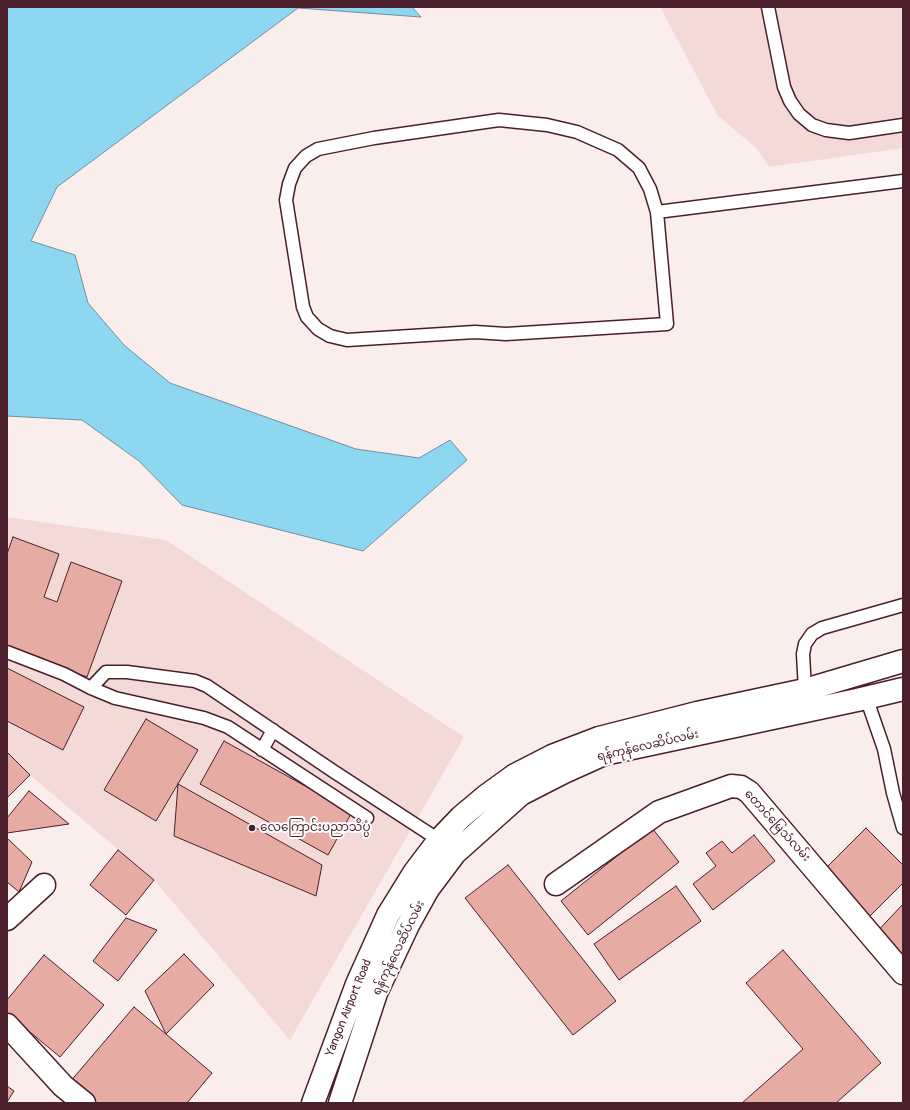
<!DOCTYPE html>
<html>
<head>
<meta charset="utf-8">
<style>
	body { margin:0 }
	#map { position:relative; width:910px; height:1110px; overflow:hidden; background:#faeeed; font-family:Pangolin,sans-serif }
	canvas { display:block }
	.frame { position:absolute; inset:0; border:8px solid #4a1f2b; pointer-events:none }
</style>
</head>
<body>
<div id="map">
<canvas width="910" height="1110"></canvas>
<div class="frame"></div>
</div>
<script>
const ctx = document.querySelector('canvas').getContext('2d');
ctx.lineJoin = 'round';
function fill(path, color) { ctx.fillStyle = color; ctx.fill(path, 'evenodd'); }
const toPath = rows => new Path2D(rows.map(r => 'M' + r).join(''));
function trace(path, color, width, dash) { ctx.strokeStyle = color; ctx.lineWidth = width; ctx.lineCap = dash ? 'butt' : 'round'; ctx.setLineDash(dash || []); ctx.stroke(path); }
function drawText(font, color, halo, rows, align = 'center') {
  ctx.font = font + ' Pangolin,"Noto Sans Myanmar",sans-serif'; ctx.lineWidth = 4; ctx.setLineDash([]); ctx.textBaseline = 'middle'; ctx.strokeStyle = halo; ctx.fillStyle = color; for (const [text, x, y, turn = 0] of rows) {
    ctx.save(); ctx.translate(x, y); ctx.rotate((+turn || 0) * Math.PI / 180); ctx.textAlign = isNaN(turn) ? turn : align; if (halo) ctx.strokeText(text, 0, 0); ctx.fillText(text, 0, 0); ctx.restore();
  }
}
fill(toPath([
	[660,7,903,7,903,148,769,167,756,148,718,116],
	[7,517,166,540,464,737,290,1040,154,880,30,775,7,752]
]), '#f4dad7');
const water = toPath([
	[7,7,412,7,421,17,298,8,57,187,31,241,75,255,88,303,124,345,170,383,356,449,419,458,450,440,467,460,363,551,182,505,139,461,82,420,7,416,7,7]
]);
fill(water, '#8ed7f0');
trace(water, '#738da1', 1);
const building = toPath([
	[13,537,59,554,44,597,57,602,71,562,122,581,87,677,7,648,7,554,13,537],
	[7,668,84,707,63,750,7,721,7,668],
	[146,719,198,750,156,821,104,790,146,719],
	[224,741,352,812,328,855,200,784,224,741],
	[7,752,30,775,7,798,7,752],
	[178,784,322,865,316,896,174,836,178,784],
	[29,791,69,824,7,833,7,818,29,791],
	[652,828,679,862,588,935,561,901,652,828],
	[866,828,903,865,903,883,869,917,823,871,866,828],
	[754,835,775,861,713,910,693,884,716,866,706,853,722,841,732,853,754,835],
	[7,838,32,862,19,892,7,882,7,838],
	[118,850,154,880,126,915,90,885,118,850],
	[508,865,616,1001,573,1035,465,898,508,865],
	[676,886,701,921,619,980,594,944,676,886],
	[903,904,903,961,875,934,903,904],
	[126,918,157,930,118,981,93,961,126,918],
	[783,950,881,1063,836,1103,742,1103,803,1049,746,983,783,950],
	[184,954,214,985,166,1034,145,991,184,954],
	[44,955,104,1005,60,1057,7,1013,7,1000,44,955],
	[134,1007,212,1073,187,1103,92,1103,69,1083,134,1007],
	[7,1086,14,1091,7,1102,7,1086]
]);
fill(building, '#e6aca3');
trace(building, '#4a1f2b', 1);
const service = toPath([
	[768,7,784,87,790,101,799,114,812,125,826,130,849,133,903,125],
	[499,120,547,125,577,132,618,150,639,168,650,189,657,212,667,324,506,334,475,332,347,340,330,336,318,329,307,317,303,307,286,200,289,184,295,168,306,156,318,149,374,138,499,120],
	[657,212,903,181],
	[7,652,64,674,91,688,115,698,204,718,228,727,367,818],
	[91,688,106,672,127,672,195,681,207,686,333,771,439,840],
	[805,690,803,654,805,644,812,634,822,628,903,605],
	[866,697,884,749,893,793,903,828],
	[262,750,273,730]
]);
const minor = toPath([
	[556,884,659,812,731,786,741,787,749,792,903,973],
	[7,919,44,885],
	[7,1025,63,1086,84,1103]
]);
const primary = toPath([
	[313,1103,357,984,388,915,414,873,439,840,461,817,486,796,515,775,552,756,599,738,697,713,805,690,903,661],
	[340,1103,376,993,408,925,428,889,455,853,521,794,564,772,604,754,857,700,903,689]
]);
trace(service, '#4a1f2b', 15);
trace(minor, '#4a1f2b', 25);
trace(primary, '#4a1f2b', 25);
trace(service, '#fff', 12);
trace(minor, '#fff', 22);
trace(primary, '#fff', 22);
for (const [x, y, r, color] of [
	[252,828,4,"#4a1f2b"]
]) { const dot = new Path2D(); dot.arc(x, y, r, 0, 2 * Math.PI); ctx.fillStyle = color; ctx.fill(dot); trace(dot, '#fff', 1.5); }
drawText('12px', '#4a1f2b', '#fff', [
	["ရန်ကုန်လေဆိပ်လမ်း",648,746,-13],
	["တောင်မြေသံလမ်း",777,826,48],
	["ရန်ကုန်လေဆိပ်လမ်း",399,948,-64],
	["Yangon Airport Road",349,1008,-68]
]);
drawText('12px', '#4a1f2b', '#fff', [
	["လေကြောင်းပညာသိပ္ပံ",260,828]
], 'left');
</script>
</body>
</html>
